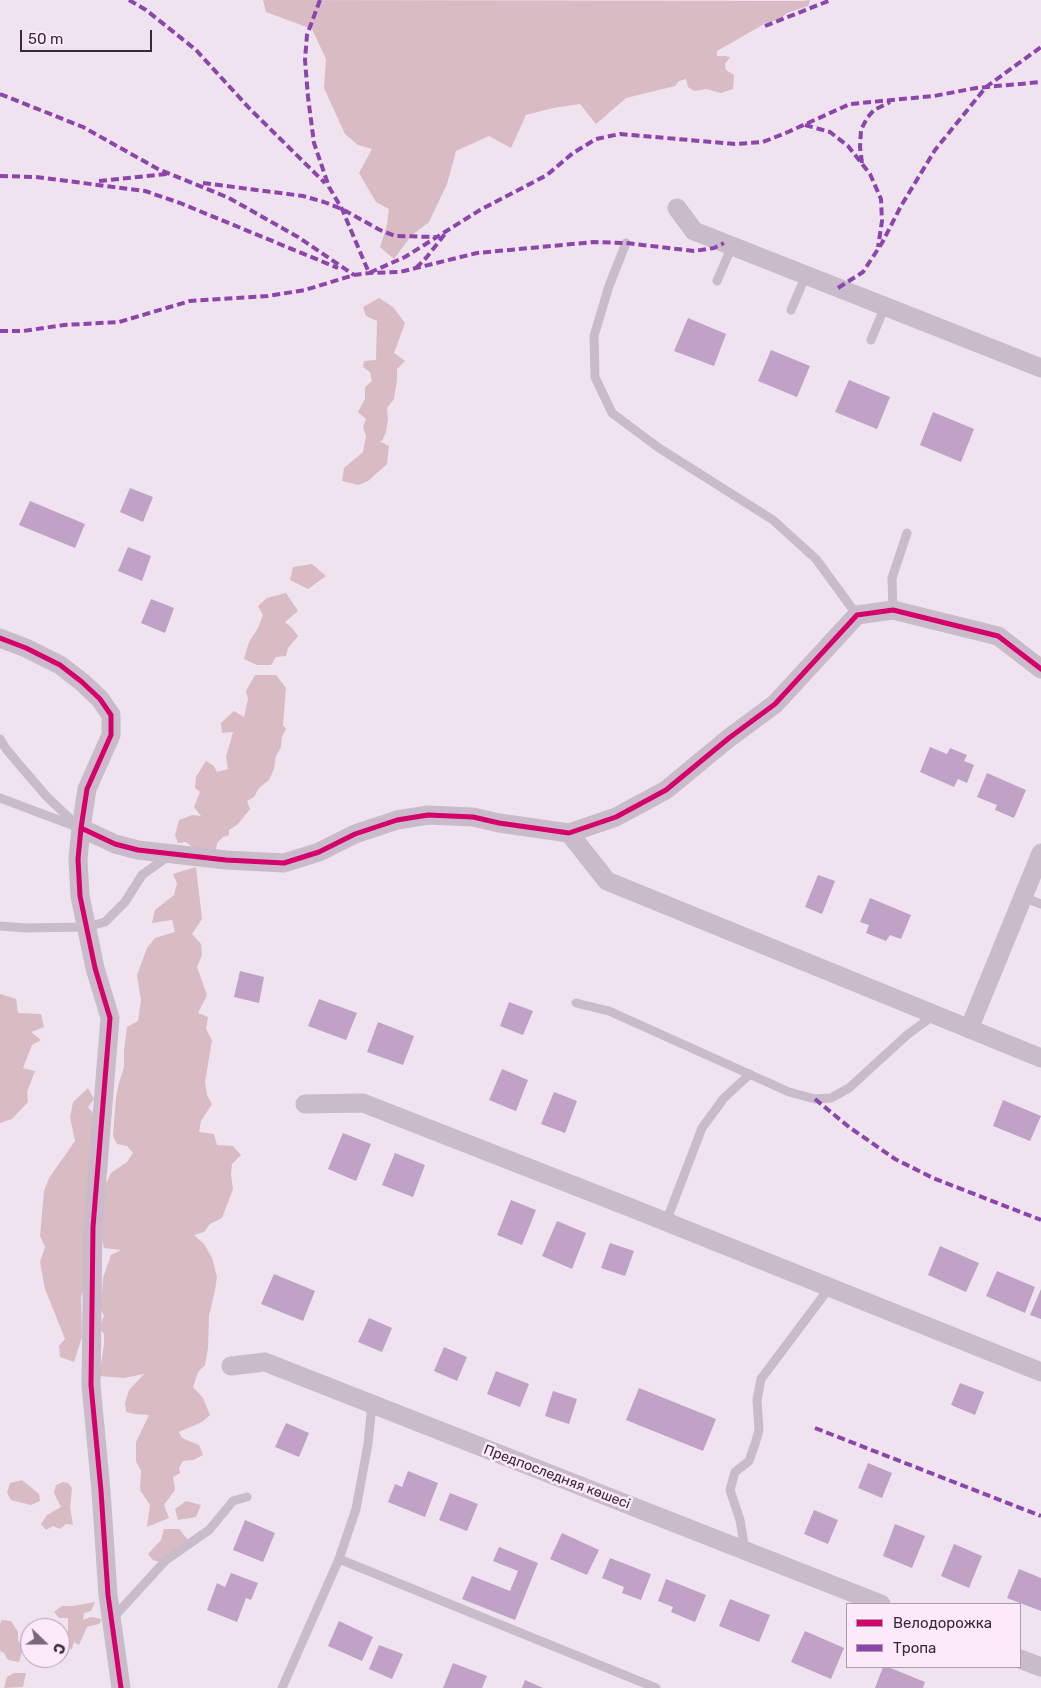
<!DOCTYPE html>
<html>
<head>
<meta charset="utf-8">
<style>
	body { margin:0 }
	#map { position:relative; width:1041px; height:1688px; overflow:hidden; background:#efe3ef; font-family:Rubik,sans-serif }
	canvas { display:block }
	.legend { position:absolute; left:846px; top:1603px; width:175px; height:65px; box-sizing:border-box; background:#fceafa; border:1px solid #ae9cae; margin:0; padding:6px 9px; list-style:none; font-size:15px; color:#38283b }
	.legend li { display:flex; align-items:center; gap:10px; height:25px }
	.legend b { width:25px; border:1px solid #ae9cae }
	.north { position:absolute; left:20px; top:1618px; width:50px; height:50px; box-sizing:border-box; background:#fceafa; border:1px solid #ae9cae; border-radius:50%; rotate:112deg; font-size:14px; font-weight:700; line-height:20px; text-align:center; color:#38283b }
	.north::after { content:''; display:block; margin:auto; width:18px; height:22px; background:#78697a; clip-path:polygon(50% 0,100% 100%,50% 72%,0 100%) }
	.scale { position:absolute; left:20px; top:30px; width:132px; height:22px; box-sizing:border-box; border:2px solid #38283b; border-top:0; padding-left:6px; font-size:15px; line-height:18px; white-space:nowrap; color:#38283b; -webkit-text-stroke:4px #fceafa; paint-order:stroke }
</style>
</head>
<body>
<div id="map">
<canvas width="1041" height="1688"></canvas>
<ul class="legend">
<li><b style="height:6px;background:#d6006c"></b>Велодорожка</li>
<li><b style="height:6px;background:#8e44ad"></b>Тропа</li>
</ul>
<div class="north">С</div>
<div class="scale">50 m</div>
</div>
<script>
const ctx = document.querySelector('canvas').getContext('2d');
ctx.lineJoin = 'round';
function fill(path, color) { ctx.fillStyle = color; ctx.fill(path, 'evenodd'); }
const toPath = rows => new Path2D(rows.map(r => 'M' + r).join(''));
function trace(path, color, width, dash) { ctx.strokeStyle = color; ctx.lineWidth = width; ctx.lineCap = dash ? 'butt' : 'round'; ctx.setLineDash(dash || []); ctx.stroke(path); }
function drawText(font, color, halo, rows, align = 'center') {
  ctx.font = font + ' Rubik,sans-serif'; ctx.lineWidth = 5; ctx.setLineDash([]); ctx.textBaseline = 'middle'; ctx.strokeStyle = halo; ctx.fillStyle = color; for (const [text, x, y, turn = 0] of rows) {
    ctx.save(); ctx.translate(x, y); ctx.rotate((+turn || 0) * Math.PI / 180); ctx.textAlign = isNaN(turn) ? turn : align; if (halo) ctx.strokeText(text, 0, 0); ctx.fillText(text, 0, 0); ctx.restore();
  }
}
fill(toPath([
	[263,0,802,1,810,0,808,6,787,13,780,19,766,23,717,51,717,56,726,56,730,57,725,64,726,70,734,75,733,89,721,93,706,89,694,91,688,87,686,79,679,81,675,86,626,98,596,124,580,104,553,108,526,115,511,148,489,136,456,151,447,184,429,222,411,236,394,259,380,247,387,225,389,209,376,202,359,173,372,149,358,145,345,134,324,88,326,59,312,29,266,12],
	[379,298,393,307,405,323,394,353,405,361,397,369,397,379,394,399,387,408,388,419,386,432,382,441,379,441,389,446,387,464,368,481,358,485,342,481,344,468,363,452,366,436,363,427,366,419,358,412,365,399,365,387,372,381,370,372,363,367,364,361,376,360,377,321,366,316,363,307],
	[312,564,326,576,308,589,290,580,293,567],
	[286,593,298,611,285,622,292,628,298,636,288,648,286,656,276,657,271,665,257,665,244,659,249,642,258,628,263,615,258,606,267,598],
	[255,675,276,675,286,688,283,725,286,729,282,737,281,747,276,756,274,769,269,780,259,788,254,797,247,801,250,809,238,824,229,830,229,835,223,837,217,843,216,850,196,850,186,842,178,843,175,835,179,820,192,815,201,816,194,807,200,792,195,788,196,777,206,761,214,766,217,772,228,769,226,757,233,732,222,733,221,723,234,711,244,717,248,699,246,691],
	[196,867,202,919,192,934,201,944,202,955,197,967,207,995,198,1013,208,1017,206,1029,212,1040,205,1082,207,1095,212,1104,201,1121,199,1132,214,1134,217,1145,233,1146,241,1155,232,1164,231,1175,233,1189,222,1218,210,1224,204,1232,194,1235,204,1244,212,1258,217,1277,215,1290,209,1316,208,1348,205,1365,198,1372,193,1387,203,1398,210,1415,202,1422,179,1432,182,1438,199,1445,203,1455,193,1460,183,1461,179,1468,180,1473,173,1477,175,1490,164,1505,169,1518,147,1527,150,1505,140,1490,141,1471,136,1461,136,1442,149,1415,135,1414,126,1412,125,1403,129,1390,144,1374,124,1378,99,1376,104,1345,104,1334,99,1328,104,1316,99,1305,102,1293,103,1278,111,1255,121,1250,104,1248,101,1235,106,1184,111,1173,127,1162,133,1153,127,1146,117,1144,113,1136,116,1097,119,1083,124,1067,124,1051,127,1027,138,1021,141,1000,137,975,147,948,155,938,175,932,172,920,152,923,155,910,174,895,177,883,173,874],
	[0,994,16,999,18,1013,41,1014,44,1027,31,1032,41,1040,32,1045,23,1068,35,1071,27,1092,28,1102,12,1119,0,1123],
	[88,1088,94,1099,88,1107,95,1116,93,1260,81,1297,82,1337,74,1362,60,1357,59,1346,65,1339,45,1289,40,1262,45,1247,40,1236,44,1191,49,1178,75,1141,70,1117,73,1102],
	[22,1480,39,1494,40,1501,31,1505,11,1500,7,1493,10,1483],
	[63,1482,68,1483,72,1488,70,1507,73,1525,66,1524,60,1529,53,1526,46,1530,41,1524,47,1515,61,1507,54,1493,56,1485],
	[186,1501,201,1505,196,1517,178,1520,175,1509],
	[164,1529,179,1529,189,1541,167,1564,153,1560,148,1554,161,1540],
	[95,1602,91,1611,84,1613,83,1620,91,1617,102,1619,99,1624,87,1627,79,1645,74,1642,72,1649,65,1648,61,1643,68,1631,68,1618,59,1618,54,1612,62,1606,73,1606],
	[2,1620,11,1621,18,1632,18,1641,24,1646,19,1662,8,1660,4,1653,0,1651,0,1624],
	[14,1673,26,1673,23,1687,4,1688,7,1677]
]), '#d8bbc3');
fill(toPath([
	[688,318,726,334,714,366,674,351],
	[771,350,810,366,797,397,758,381],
	[849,380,890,397,877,429,835,412],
	[933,412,974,429,961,462,920,445],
	[130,488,153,497,143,522,120,512],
	[30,501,85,524,75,548,19,525],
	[128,547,151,556,142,581,118,571],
	[151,599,174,608,165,633,141,623],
	[930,747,947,754,950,748,967,755,964,761,974,765,967,783,958,779,954,787,920,772],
	[987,773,1026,790,1014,818,995,810,997,805,977,797],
	[818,875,835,881,822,914,805,907],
	[870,898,911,915,901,939,890,935,886,941,866,933,869,925,860,922],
	[240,971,264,977,259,1003,234,997],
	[319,999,357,1013,346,1040,308,1026],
	[509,1002,533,1011,523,1035,500,1026],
	[378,1022,414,1036,403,1065,367,1052],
	[502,1069,528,1080,516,1111,489,1100],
	[554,1092,577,1101,565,1133,541,1124],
	[1003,1100,1041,1116,1030,1141,993,1126],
	[343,1133,371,1144,356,1181,328,1169],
	[395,1153,425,1165,413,1197,382,1185],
	[511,1200,536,1210,522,1245,497,1235],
	[557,1221,586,1233,572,1269,542,1256],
	[610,1243,634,1251,625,1276,601,1268],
	[940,1246,979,1263,966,1292,928,1275],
	[997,1271,1035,1287,1025,1313,986,1296],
	[274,1274,315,1291,303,1321,261,1304],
	[1041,1289,1041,1319,1030,1315],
	[369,1318,392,1328,382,1352,358,1342],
	[444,1347,467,1357,457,1381,434,1371],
	[496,1371,529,1384,520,1407,487,1394],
	[960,1383,984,1392,975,1415,951,1405],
	[639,1388,716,1419,703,1451,626,1420],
	[553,1391,577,1399,569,1424,545,1416],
	[286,1423,309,1433,299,1457,275,1447],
	[868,1463,892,1473,882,1498,858,1488],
	[408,1471,438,1483,425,1517,388,1502,395,1484,402,1487],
	[450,1493,478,1504,467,1531,439,1520],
	[814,1510,838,1520,828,1544,804,1534],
	[245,1520,275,1533,263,1562,233,1550],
	[895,1524,925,1536,912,1568,883,1556],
	[562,1533,599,1550,587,1575,550,1559],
	[954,1544,982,1556,969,1588,941,1576],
	[499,1547,538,1563,515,1620,462,1599,472,1576,510,1591,518,1571,493,1561],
	[610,1558,651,1574,641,1600,622,1593,624,1587,602,1578],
	[1019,1569,1041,1578,1041,1611,1007,1598],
	[231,1573,258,1583,251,1600,246,1598,237,1622,207,1610,217,1583,225,1587],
	[666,1579,706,1595,695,1622,671,1612,673,1607,658,1601],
	[730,1599,770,1615,759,1642,719,1626],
	[339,1621,373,1637,362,1661,328,1646],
	[805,1631,844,1648,831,1679,791,1662],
	[379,1645,403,1654,392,1679,369,1669],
	[453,1663,487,1676,482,1688,443,1688],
	[883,1667,888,1667,925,1682,923,1688,875,1688],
	[525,1680,543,1688,522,1688]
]), '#bfa2c5');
trace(toPath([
	[626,243,609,286,594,336,595,377,612,413,659,448,773,520,816,559,857,615],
	[717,281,732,246],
	[791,310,806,275],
	[871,340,885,306],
	[893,610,892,578,907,533],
	[0,739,6,749,47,797,80,828],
	[0,798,77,827],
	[1023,897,1041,904],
	[0,926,25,928,86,927,105,922,125,902,142,875,170,855],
	[576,1003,609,1011,789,1092,815,1099,831,1098,849,1088,907,1035,934,1015],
	[666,1222,702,1128,724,1098,750,1074],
	[745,1550,740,1520,730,1490,735,1472,749,1461,755,1444,759,1430,757,1400,761,1379,830,1287],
	[339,1559,656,1688],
	[112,1619,166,1560,209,1530,233,1501,247,1497],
	[282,1688,339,1559,356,1509,368,1444,372,1404]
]), '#c9bbc9', 9);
trace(toPath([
	[677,208,694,231,1041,368],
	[0,638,26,648,60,665,82,682,100,699,111,715,111,735,87,789,81,828,78,859,80,896,95,968,110,1018,93,1227,91,1385,101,1491,108,1595,121,1688],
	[81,828,115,844,138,850,226,860,284,863,319,852,355,834,397,820,428,815,473,817,499,823,569,833,616,817,666,790,729,738,775,704,857,615,893,610,998,636,1041,669],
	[569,833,607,881,1041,1058],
	[969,1029,1041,853],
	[305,1104,363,1103,634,1209,1041,1372],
	[231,1366,265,1362,881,1604],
	[1020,1659,1041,1667]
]), '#c9bbc9', 19);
trace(toPath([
	[129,0,146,10,196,50,250,109,325,183],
	[320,0,307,35,305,60,308,97,314,143,329,187,342,209,369,273,405,257,480,210,547,175,573,153,596,139,620,134,735,144,763,142,788,132,850,104,934,96,976,88,1041,82],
	[765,26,831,0],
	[0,94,83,127,158,169,229,198,298,237,354,275],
	[805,125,830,132,848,146,870,174,881,199,882,221,878,247],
	[862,163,860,147,861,130,867,118,874,110,890,102],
	[0,176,36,177,145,191,180,203,338,268],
	[99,181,167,174],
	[203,183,303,196,324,202,342,209,380,230,395,236,436,237],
	[416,268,426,258,445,234],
	[838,288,863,272,882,243,901,206,935,150,986,87,1041,47],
	[0,331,23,331,64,325,119,322,190,301,268,296,305,290,354,275,369,273,400,272,477,253,594,242,626,243,694,251,714,248,724,243],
	[815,1099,849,1127,895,1159,933,1178,1041,1220],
	[815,1428,1041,1516]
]), '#8e44ad', 4, [8, 4]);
trace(toPath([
	[0,638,26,648,60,665,82,682,100,699,111,715,111,735,87,789,81,828,78,859,80,896,95,968,110,1018,93,1227,91,1385,101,1491,108,1595,121,1688],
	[81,828,115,844,138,850,226,860,284,863,319,852,355,834,397,820,428,815,473,817,499,823,569,833,616,817,666,790,729,738,775,704,857,615,893,610,998,636,1041,669]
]), '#d6006c', 5);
drawText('14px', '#38283b', '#fceafa', [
	["Предпоследняя көшесі",557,1477,21]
]);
</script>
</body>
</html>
